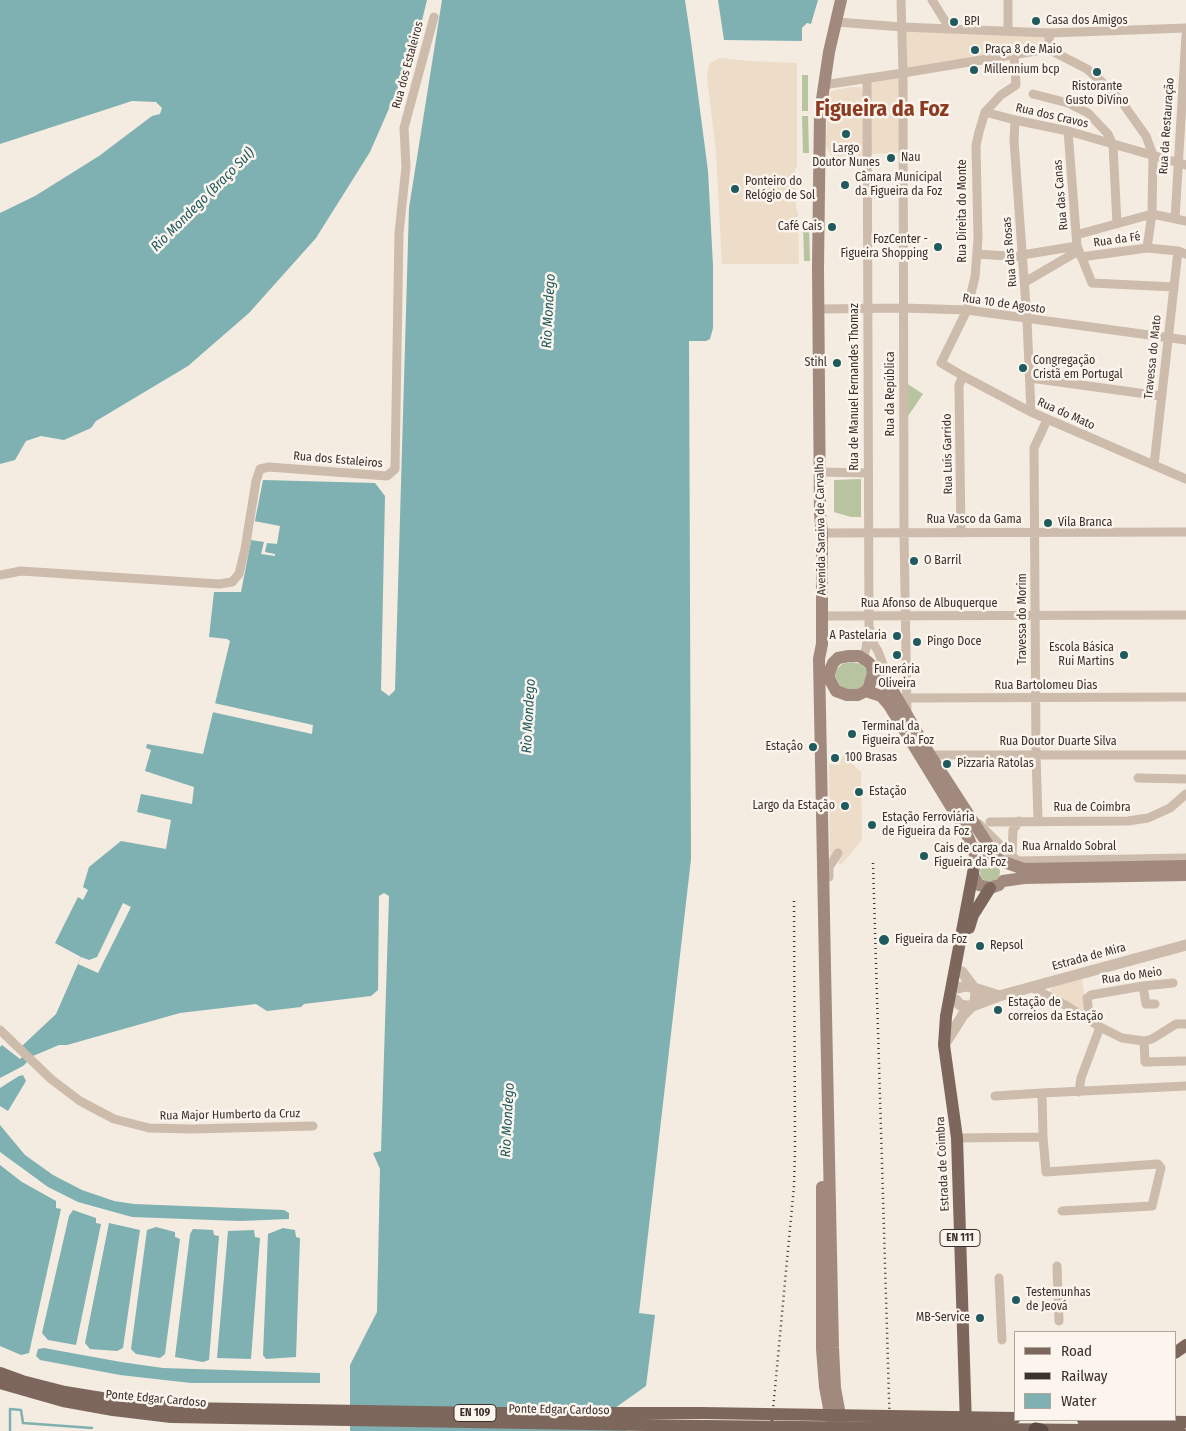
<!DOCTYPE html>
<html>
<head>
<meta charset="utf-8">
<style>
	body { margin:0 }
	#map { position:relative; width:1186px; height:1431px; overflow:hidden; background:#f4ebe1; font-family:"Fira Sans Condensed",sans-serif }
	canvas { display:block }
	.legend { position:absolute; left:1014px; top:1331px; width:162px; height:90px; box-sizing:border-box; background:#fbf5ee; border:1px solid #aea6a0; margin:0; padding:6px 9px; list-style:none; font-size:15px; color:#3b302b }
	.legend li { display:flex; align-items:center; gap:10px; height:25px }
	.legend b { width:25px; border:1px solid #aea6a0 }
</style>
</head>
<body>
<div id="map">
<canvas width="1186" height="1431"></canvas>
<ul class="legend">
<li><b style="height:6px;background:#7d675c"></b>Road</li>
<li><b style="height:6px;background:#3b302b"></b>Railway</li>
<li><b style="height:14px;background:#7fb0b2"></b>Water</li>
</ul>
</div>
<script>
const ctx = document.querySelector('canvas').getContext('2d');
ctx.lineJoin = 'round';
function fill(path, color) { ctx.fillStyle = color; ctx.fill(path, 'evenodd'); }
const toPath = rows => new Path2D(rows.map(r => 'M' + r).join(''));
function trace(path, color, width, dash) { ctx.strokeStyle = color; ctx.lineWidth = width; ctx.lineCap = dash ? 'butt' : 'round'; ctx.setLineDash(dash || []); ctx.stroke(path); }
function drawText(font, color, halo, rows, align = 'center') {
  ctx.font = font + ' "Fira Sans Condensed",sans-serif'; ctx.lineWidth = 5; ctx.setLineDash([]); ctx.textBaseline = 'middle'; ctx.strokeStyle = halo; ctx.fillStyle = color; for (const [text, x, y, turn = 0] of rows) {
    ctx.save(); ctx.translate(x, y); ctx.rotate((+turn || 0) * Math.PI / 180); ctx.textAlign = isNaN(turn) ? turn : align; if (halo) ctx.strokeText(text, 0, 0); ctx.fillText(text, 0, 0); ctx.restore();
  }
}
fill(toPath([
	[802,75,808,75,808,111,802,111],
	[802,116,808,116,809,153,803,153],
	[803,225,809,225,810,261,804,261],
	[906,383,923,394,904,422],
	[861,479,861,517,851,517,834,512,834,480],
	[852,662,861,664,865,668,868,674,863,686,857,689,848,689,841,687,835,676,835,673,838,668,842,664],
	'980 872a10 10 0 1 1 20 0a10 10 0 1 1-20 0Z'
]), '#b8c4a0');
fill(toPath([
	[902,27,1050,33,1048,49,903,73],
	[720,58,749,61,797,63,797,168,795,168,796,209,797,210,798,215,799,264,722,264,716,152,707,77,709,64],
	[897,78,900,81,900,153,871,154,870,85,872,81],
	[851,87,860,87,865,94,865,156,832,158,826,146,828,96,832,91],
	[843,755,861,772,862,840,841,865,830,857,829,764,839,765],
	[1082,979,1087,1013,1050,991,1053,986]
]), '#ecdcc8');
fill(toPath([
	[0,0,427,0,415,49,370,152,316,238,249,313,188,366,96,421,91,428,64,440,41,436,26,441,15,460,0,464,0,213,35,196,99,156,152,116,160,114,162,108,156,102,132,101,0,144],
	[442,0,685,0,691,41,708,171,713,266,713,328,710,339,706,341,689,341,691,859,639,1313,655,1315,646,1386,615,1408,617,1421,628,1431,350,1431,350,1365,377,1312,380,1169,373,1153,381,1151,389,896,384,893,379,896,378,990,371,996,304,1004,301,1007,267,1011,256,1004,180,1013,67,1045,59,1045,33,1056,23,1066,0,1078,0,1047,2,1045,20,1059,28,1053,22,1046,56,1014,81,957,55,943,78,897,83,900,88,890,83,887,89,867,121,841,166,849,171,820,137,812,141,794,192,804,194,787,145,771,151,750,146,748,147,744,203,754,230,641,227,639,209,637,214,592,241,592,263,480,375,483,385,496,381,690,389,696,395,690,409,208],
	[718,0,818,0,811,24,807,23,802,28,802,41,724,40],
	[23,1075,26,1081,8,1111,0,1106,0,1088,19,1076],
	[0,1125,25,1155,53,1175,82,1190,114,1201,134,1204,284,1210,289,1213,289,1219,240,1221,132,1217,78,1202,48,1187,0,1152],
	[0,1165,22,1182,56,1201,56,1208,61,1209,29,1353,21,1355,0,1346],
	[73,1210,96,1218,96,1223,101,1224,76,1345,48,1340,42,1333,69,1216],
	[109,1223,140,1230,123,1348,117,1351,90,1349,85,1343],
	[156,1227,175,1232,175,1237,180,1239,165,1354,160,1358,136,1354,131,1349,147,1230],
	[283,1228,295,1230,296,1237,300,1238,296,1357,266,1359,263,1355,268,1234],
	[193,1229,213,1230,214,1235,219,1236,209,1360,203,1362,175,1357,190,1234],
	[254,1230,255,1237,260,1238,251,1359,217,1358,228,1231],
	[44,1348,121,1362,163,1368,320,1373,320,1383,191,1383,120,1375,40,1360,36,1356,38,1349]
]), '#7fb0b2');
fill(toPath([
	[254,521,280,526,277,544,267,543,265,552,275,554,275,556,261,554,264,542,251,540],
	[214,703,313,725,312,734,212,712],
	[123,903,131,907,98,973,78,964,81,957,89,960,97,957]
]), '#f4ebe1');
trace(toPath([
	[10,1431,10,1409,21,1410,23,1423,92,1428]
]), '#7fb0b2', 2.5);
trace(toPath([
	[901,0,903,73,904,532,907,713],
	[932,0,950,29],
	[837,22,902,27,1050,33,1186,28],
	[1008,30,1008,0],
	[1048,49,1087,69,1103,83,1121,101,1146,136,1153,155,1152,214,1147,248],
	[1014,56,1016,85,1001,95,985,112,979,132,976,146,978,239,975,277,967,310,941,363,963,376,1031,412,1186,479],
	[867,78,869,626,874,645,878,651,892,689],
	[823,85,903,73,1048,49,1050,33],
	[1033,94,1068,103,1088,113,1108,134,1113,145,1117,224],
	[985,112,1015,120,1068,131,1186,165],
	[1015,120,1014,141,1027,320,1031,412],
	[1068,131,1077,246,1092,283,1174,287],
	[1175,219,1186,35],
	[1076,235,1152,214,1186,221],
	[977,254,1022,257],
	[1022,255,1077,246],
	[1081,257,1147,248,1178,251,1186,254],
	[1025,282,1078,251],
	[819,309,903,308,967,310,1186,340],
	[1030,378,1161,396],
	[1154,465,1178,251],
	[820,472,868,473],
	[822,533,1186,532],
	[961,533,959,385,963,376],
	[0,575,21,571,219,584,232,582,239,574,245,549,256,481,260,469,269,467,387,476,395,469,399,233,406,167,404,128,434,17],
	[822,616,1186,615],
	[863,658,866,649,868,632],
	[907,698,1186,697],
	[930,755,1186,755],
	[1138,778,1186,779],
	[1038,820,1036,754,1034,448,1047,420],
	[990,822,1128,821,1148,818,1170,808,1186,794],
	[979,824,1006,851,1018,861,1186,858],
	[1012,856,1013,830,1019,821],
	[829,877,829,867,838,853],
	[1143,986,1146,1004,1155,1004],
	[1031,987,1067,1006,1100,1027,1122,1038,1144,1041,1152,1039,1176,1024,1186,1024],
	[1090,1020,1087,998,1091,995,1143,986,1173,983],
	[0,1030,51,1079,80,1101,114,1119,149,1128,191,1129,313,1126],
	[1144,1041,1145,1062,1186,1061],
	[1079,1092,1081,1078,1100,1027],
	[995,1096,1042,1093],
	[957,1138,1043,1137],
	[1062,1211,1152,1206,1161,1168,1158,1164,1046,1172,1043,1137,1042,1093,1186,1086],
	[1057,1266,1059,1321],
	[999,1278,1002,1340]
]), '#cdbbac', 9);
trace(toPath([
	[962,972,974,988,999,996],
	[956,1000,960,1005,966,1006,972,1006,975,1001,976,993,974,988,966,986,958,988],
	[944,1045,963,1015,972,1006,999,996,1186,945]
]), '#cdbbac', 11);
trace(toPath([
	[841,0,829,52,820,113,818,267,820,514,822,533,822,644,819,659,825,967,833,1348,835,1388,842,1426],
	[849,656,859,656,867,661,871,665,873,673,869,687,866,691,858,695,847,695,836,691,829,678,829,673,833,663,838,658,849,656],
	[873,673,893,691,930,755,996,857,1001,861,1024,869,1186,866],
	[866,691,881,696,889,705,960,821,969,839,975,855,975,863],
	[996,857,989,856,980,859,975,863,973,873,974,877,979,885,990,888,999,885],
	[1003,881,1024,878,1186,875],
	[822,1187,822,1349,825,1387,832,1424]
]), '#a18a7d', 12);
trace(toPath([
	[969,928,973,915,990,888],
	[1175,1353,1186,1345],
	[0,1373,22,1381,65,1392,114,1400,182,1408,483,1413,702,1413],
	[0,1383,63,1401,113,1410,171,1417,704,1426],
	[1083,1420,1186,1422],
	[966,1426,957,1138,944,1045,946,1016,973,873],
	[992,1429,1180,1431]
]), '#7d675c', 12);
trace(toPath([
	[1036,1430,1041,1431]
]), '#5c4a42', 15);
trace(toPath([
	[873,863,890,1431],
	[771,1431,794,1186,795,1149,794,900]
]), '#3b302b', 2.5, [1, 4]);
trace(toPath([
	[702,1413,1015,1418],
	[704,1426,992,1429]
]), '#7d675c', 12);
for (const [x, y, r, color] of [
	[1036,21,5,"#1f5a5e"],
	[954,22,5,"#1f5a5e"],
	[975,50,5,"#1f5a5e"],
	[974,70,5,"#1f5a5e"],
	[1097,72,5,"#1f5a5e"],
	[846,134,5,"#1f5a5e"],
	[891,158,5,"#1f5a5e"],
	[845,185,5,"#1f5a5e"],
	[735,189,5,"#1f5a5e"],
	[832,227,5,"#1f5a5e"],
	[938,247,5,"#1f5a5e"],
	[837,363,5,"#1f5a5e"],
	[1023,368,5,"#1f5a5e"],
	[1048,523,5,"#1f5a5e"],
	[914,561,5,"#1f5a5e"],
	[897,636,5,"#1f5a5e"],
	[917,642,5,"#1f5a5e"],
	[897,655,5,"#1f5a5e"],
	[1124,655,5,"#1f5a5e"],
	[852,734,5,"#1f5a5e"],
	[813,747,5,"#1f5a5e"],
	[835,758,5,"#1f5a5e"],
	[947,764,5,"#1f5a5e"],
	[859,792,5,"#1f5a5e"],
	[845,806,5,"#1f5a5e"],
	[872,825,5,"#1f5a5e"],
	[924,856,5,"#1f5a5e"],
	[884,940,6,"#1f5a5e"],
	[980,946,5,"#1f5a5e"],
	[998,1010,5,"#1f5a5e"],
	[1016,1300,5,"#1f5a5e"],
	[980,1318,5,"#1f5a5e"]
]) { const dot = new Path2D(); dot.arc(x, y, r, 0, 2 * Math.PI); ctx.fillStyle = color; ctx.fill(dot); trace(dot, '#fbf5ee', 2); }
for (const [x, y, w] of [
	[960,1238,40],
	[475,1413,42]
]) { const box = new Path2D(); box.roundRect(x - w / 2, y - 8.5, w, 17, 4); ctx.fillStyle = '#fbf5ee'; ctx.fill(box); trace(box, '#3b302b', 1); }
drawText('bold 11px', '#3b302b', null, [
	["EN 111",960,1238],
	["EN 109",475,1413]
]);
drawText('12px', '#3b302b', '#fbf5ee', [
	["Casa dos Amigos",1046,21],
	["BPI",964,22],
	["Praça 8 de Maio",985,50],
	["Millennium bcp",984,70],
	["Ristorante",1097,87,"center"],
	["Gusto DiVino",1097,101,"center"],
	["Largo",846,149,"center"],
	["Doutor Nunes",846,163,"center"],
	["Nau",901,158],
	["Câmara Municipal",855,178],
	["da Figueira da Foz",855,192],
	["Ponteiro do",745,182],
	["Relógio de Sol",745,196],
	["Café Cais",822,227,"right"],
	["FozCenter -",928,240,"right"],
	["Figueira Shopping",928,254,"right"],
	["Congregação",1033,361],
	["Cristã em Portugal",1033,375],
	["Stihl",827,363,"right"],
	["Vila Branca",1058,523],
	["O Barril",924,561],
	["A Pastelaria",887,636,"right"],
	["Pingo Doce",927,642],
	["Escola Básica",1114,648,"right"],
	["Rui Martins",1114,662,"right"],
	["Funerária",897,670,"center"],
	["Oliveira",897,684,"center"],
	["Terminal da",862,727],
	["Figueira da Foz",862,741],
	["Estaçâo",803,747,"right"],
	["100 Brasas",845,758],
	["Pizzaria Ratolas",957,764],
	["Estação",869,792],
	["Largo da Estação",835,806,"right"],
	["Estação Ferroviária",882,818],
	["de Figueira da Foz",882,832],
	["Cais de carga da",934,849],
	["Figueira da Foz",934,863],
	["Figueira da Foz",895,940],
	["Repsol",990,946],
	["Estação de",1008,1003],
	["correios da Estação",1008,1017],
	["Testemunhas",1026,1293],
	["de Jeová",1026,1307],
	["MB-Service",970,1318,"right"]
], 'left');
drawText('12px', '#3b302b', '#fbf5ee', [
	["Rua dos Estaleiros",408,65,-75],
	["Rua dos Cravos",1052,116,13],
	["Rua da Restauração",1167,126,-86],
	["Rua das Canas",1061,195,-95],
	["Rua Direita do Monte",963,211,-90],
	["Rua da Fé",1117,240,-8],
	["Rua das Rosas",1010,252,-95],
	["Rua 10 de Agosto",1004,304,8],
	["Travessa do Mato",1153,357,-84],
	["Rua de Manuel Fernandes Thomaz",855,387,-90],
	["Rua da República",891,394,-90],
	["Rua do Mato",1066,414,24],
	["Rua Luís Garrido",948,454,-91],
	["Rua dos Estaleiros",338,460,5],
	["Rua Vasco da Gama",974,520],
	["Avenida Saraiva de Carvalho",821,526,-91],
	["Rua Afonso de Albuquerque",929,604],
	["Travessa do Morim",1023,619,-90],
	["Rua Bartolomeu Dias",1046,686],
	["Rua Doutor Duarte Silva",1058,742],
	["Rua de Coimbra",1092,808],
	["Rua Arnaldo Sobral",1069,847],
	["Estrada de Mira",1089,957,-15],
	["Rua do Meio",1132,976,-8],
	["Rua Major Humberto da Cruz",230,1115,-1],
	["Estrada de Coimbra",943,1164,-93],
	["Ponte Edgar Cardoso",156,1399,5],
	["Ponte Edgar Cardoso",559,1410,1]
]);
drawText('italic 14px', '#1f5a5e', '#fbf5ee', [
	["Rio Mondego (Braço Sul)",203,200,-45],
	["Rio Mondego",549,311,-87],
	["Rio Mondego",529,716,-87],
	["Rio Mondego",508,1120,-87]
]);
drawText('bold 22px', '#8c3b22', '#fbf5ee', [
	["Figueira da Foz",882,110]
]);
</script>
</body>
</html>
